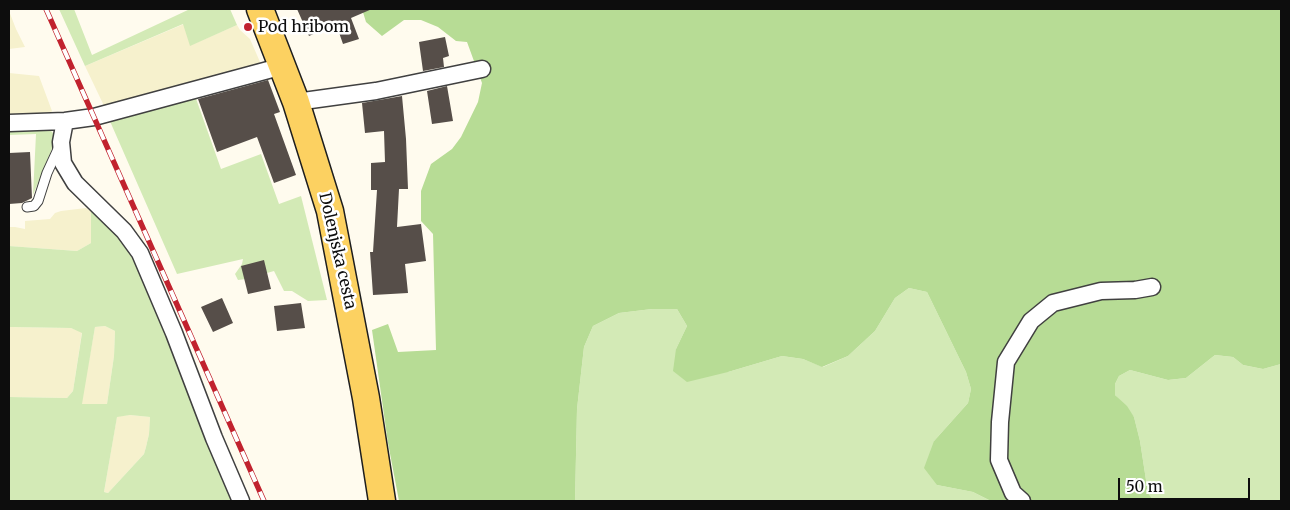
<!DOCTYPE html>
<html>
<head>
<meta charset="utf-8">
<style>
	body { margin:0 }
	#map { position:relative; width:1290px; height:510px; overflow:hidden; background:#fffbee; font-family:Merriweather,serif }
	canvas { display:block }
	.frame { position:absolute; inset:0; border:10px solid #0d0d0d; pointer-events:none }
	.scale { position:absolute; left:1118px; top:478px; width:132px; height:22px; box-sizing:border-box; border:2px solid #0d0d0d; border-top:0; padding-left:6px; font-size:15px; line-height:18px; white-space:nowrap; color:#0d0d0d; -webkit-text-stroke:4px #fff; paint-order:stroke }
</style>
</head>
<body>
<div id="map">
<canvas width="1290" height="510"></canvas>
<div class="frame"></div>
<div class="scale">50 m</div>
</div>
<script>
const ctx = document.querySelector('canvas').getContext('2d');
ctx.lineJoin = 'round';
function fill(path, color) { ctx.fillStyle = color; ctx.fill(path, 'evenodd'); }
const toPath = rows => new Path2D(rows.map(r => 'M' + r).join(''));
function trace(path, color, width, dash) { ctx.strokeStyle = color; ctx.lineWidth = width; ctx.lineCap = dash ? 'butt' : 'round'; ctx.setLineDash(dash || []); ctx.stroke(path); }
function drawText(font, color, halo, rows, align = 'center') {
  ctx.font = font + ' Merriweather,serif'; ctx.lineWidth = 5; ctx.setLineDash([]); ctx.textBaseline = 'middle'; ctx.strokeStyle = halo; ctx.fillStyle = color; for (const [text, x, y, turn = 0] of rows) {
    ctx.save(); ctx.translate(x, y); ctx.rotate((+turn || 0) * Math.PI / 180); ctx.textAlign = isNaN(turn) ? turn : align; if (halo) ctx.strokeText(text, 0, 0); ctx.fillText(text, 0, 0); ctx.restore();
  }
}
fill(toPath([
	[9,11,16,29,25,47,9,49],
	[184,24,191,45,237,25,240,30,250,39,260,62,254,70,106,110,85,66],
	[9,73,39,76,52,111,47,118,9,119],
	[86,208,91,211,91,243,77,251,9,246,9,227,15,227,25,229,25,221,50,219,55,213,61,211],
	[105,326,115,331,114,356,107,404,81,404,95,327],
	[9,327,71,328,82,332,73,391,67,398,9,397],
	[130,415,150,417,149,434,146,447,144,454,108,493,104,492,117,416]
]), '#f6f1cd');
fill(toPath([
	[59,9,74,9,92,55,190,9,230,9,237,25,190,46,183,24,85,66],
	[194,93,221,169,261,154,279,204,301,196,327,300,308,301,292,291,284,291,274,271,246,279,238,280,235,274,242,264,243,259,177,274,109,119],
	[9,129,49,129,54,134,54,144,33,195,36,134,9,135],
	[91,211,99,217,115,232,132,257,195,402,235,501,9,501,9,397,67,398,73,391,82,333,71,328,9,327,9,246,77,251,91,243],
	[105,326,115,331,114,356,107,404,82,404,95,327],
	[130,415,150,417,149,434,146,447,144,454,108,493,104,492,117,417],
	[909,288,927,292,966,372,971,389,968,403,934,441,937,485,973,492,991,501,575,501,577,409,584,347,593,326,619,313,652,309,677,309,687,326,676,349,728,372,782,356,803,359,823,367,848,356,875,331,895,298],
	[1215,355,1233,357,1243,365,1263,369,1281,364,1281,501,1154,501,1148,493,1140,441,1134,417,1115,395,1115,384,1119,376,1130,370,1168,380,1186,378]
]), '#d3eab6');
fill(toPath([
	[362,9,1281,9,1281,364,1263,369,1243,365,1233,357,1215,355,1186,378,1168,380,1130,370,1119,376,1115,384,1115,395,1127,406,1134,417,1140,441,1148,493,1154,501,991,501,973,492,937,485,924,468,934,441,968,403,971,389,966,372,927,292,909,288,895,298,875,331,848,356,822,367,803,359,782,356,728,372,687,382,673,371,676,349,687,326,677,309,652,309,619,313,593,326,584,347,577,409,575,501,399,501,388,443,372,330,388,324,398,352,436,350,433,234,421,221,421,191,431,164,452,149,461,137,478,102,482,83,467,42,456,41,438,27,421,20,404,20,382,36,366,22]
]), '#b7dc95');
fill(toPath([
	[297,9,372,9,351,18,359,39,343,44,336,24,309,36],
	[445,37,449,56,443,58,444,67,423,71,419,42],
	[268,80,280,112,274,114,296,175,274,183,257,137,217,152,198,99],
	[447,86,453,121,432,124,427,91],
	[402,96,406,139,408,189,399,189,397,227,421,224,426,261,405,264,408,293,373,295,370,252,373,252,377,190,371,190,371,163,385,162,384,131,365,133,362,103],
	[30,152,32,198,22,203,9,204,9,153],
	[264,260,271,289,248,294,241,266],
	[222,298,233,323,213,332,201,307],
	[301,303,305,328,277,331,274,306]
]), '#564e49');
const service = toPath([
	[27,207,34,206,38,201,47,173,59,147]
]);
const minor = toPath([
	[296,102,376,91,482,69],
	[65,121,61,142,63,163,75,183,124,231,140,253,174,333,214,438,241,501],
	[9,123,65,121,94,117,283,66],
	[1022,501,1013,493,999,460,1000,422,1006,362,1031,321,1053,303,1101,291,1135,290,1152,287]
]);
const primary = toPath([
	[260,9,296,102,330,211,366,398,382,501]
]);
trace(service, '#404040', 11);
trace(minor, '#404040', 19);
trace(primary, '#1e1e1e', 29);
trace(service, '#fff', 9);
trace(minor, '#fff', 16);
trace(primary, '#fcd161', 26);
const rail = toPath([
	[46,9,264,501]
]);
trace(rail, '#c1222e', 5.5);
trace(rail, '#fff', 4, [11]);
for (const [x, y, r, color] of [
	[248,27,5,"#c1222e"]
]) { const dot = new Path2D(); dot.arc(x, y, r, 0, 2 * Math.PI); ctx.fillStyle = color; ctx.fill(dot); trace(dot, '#fff', 2); }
drawText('16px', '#0d0d0d', '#fff', [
	["Pod hribom",258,27]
], 'left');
drawText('16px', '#0d0d0d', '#fff', [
	["Dolenjska cesta",337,251,77]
]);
</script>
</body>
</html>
